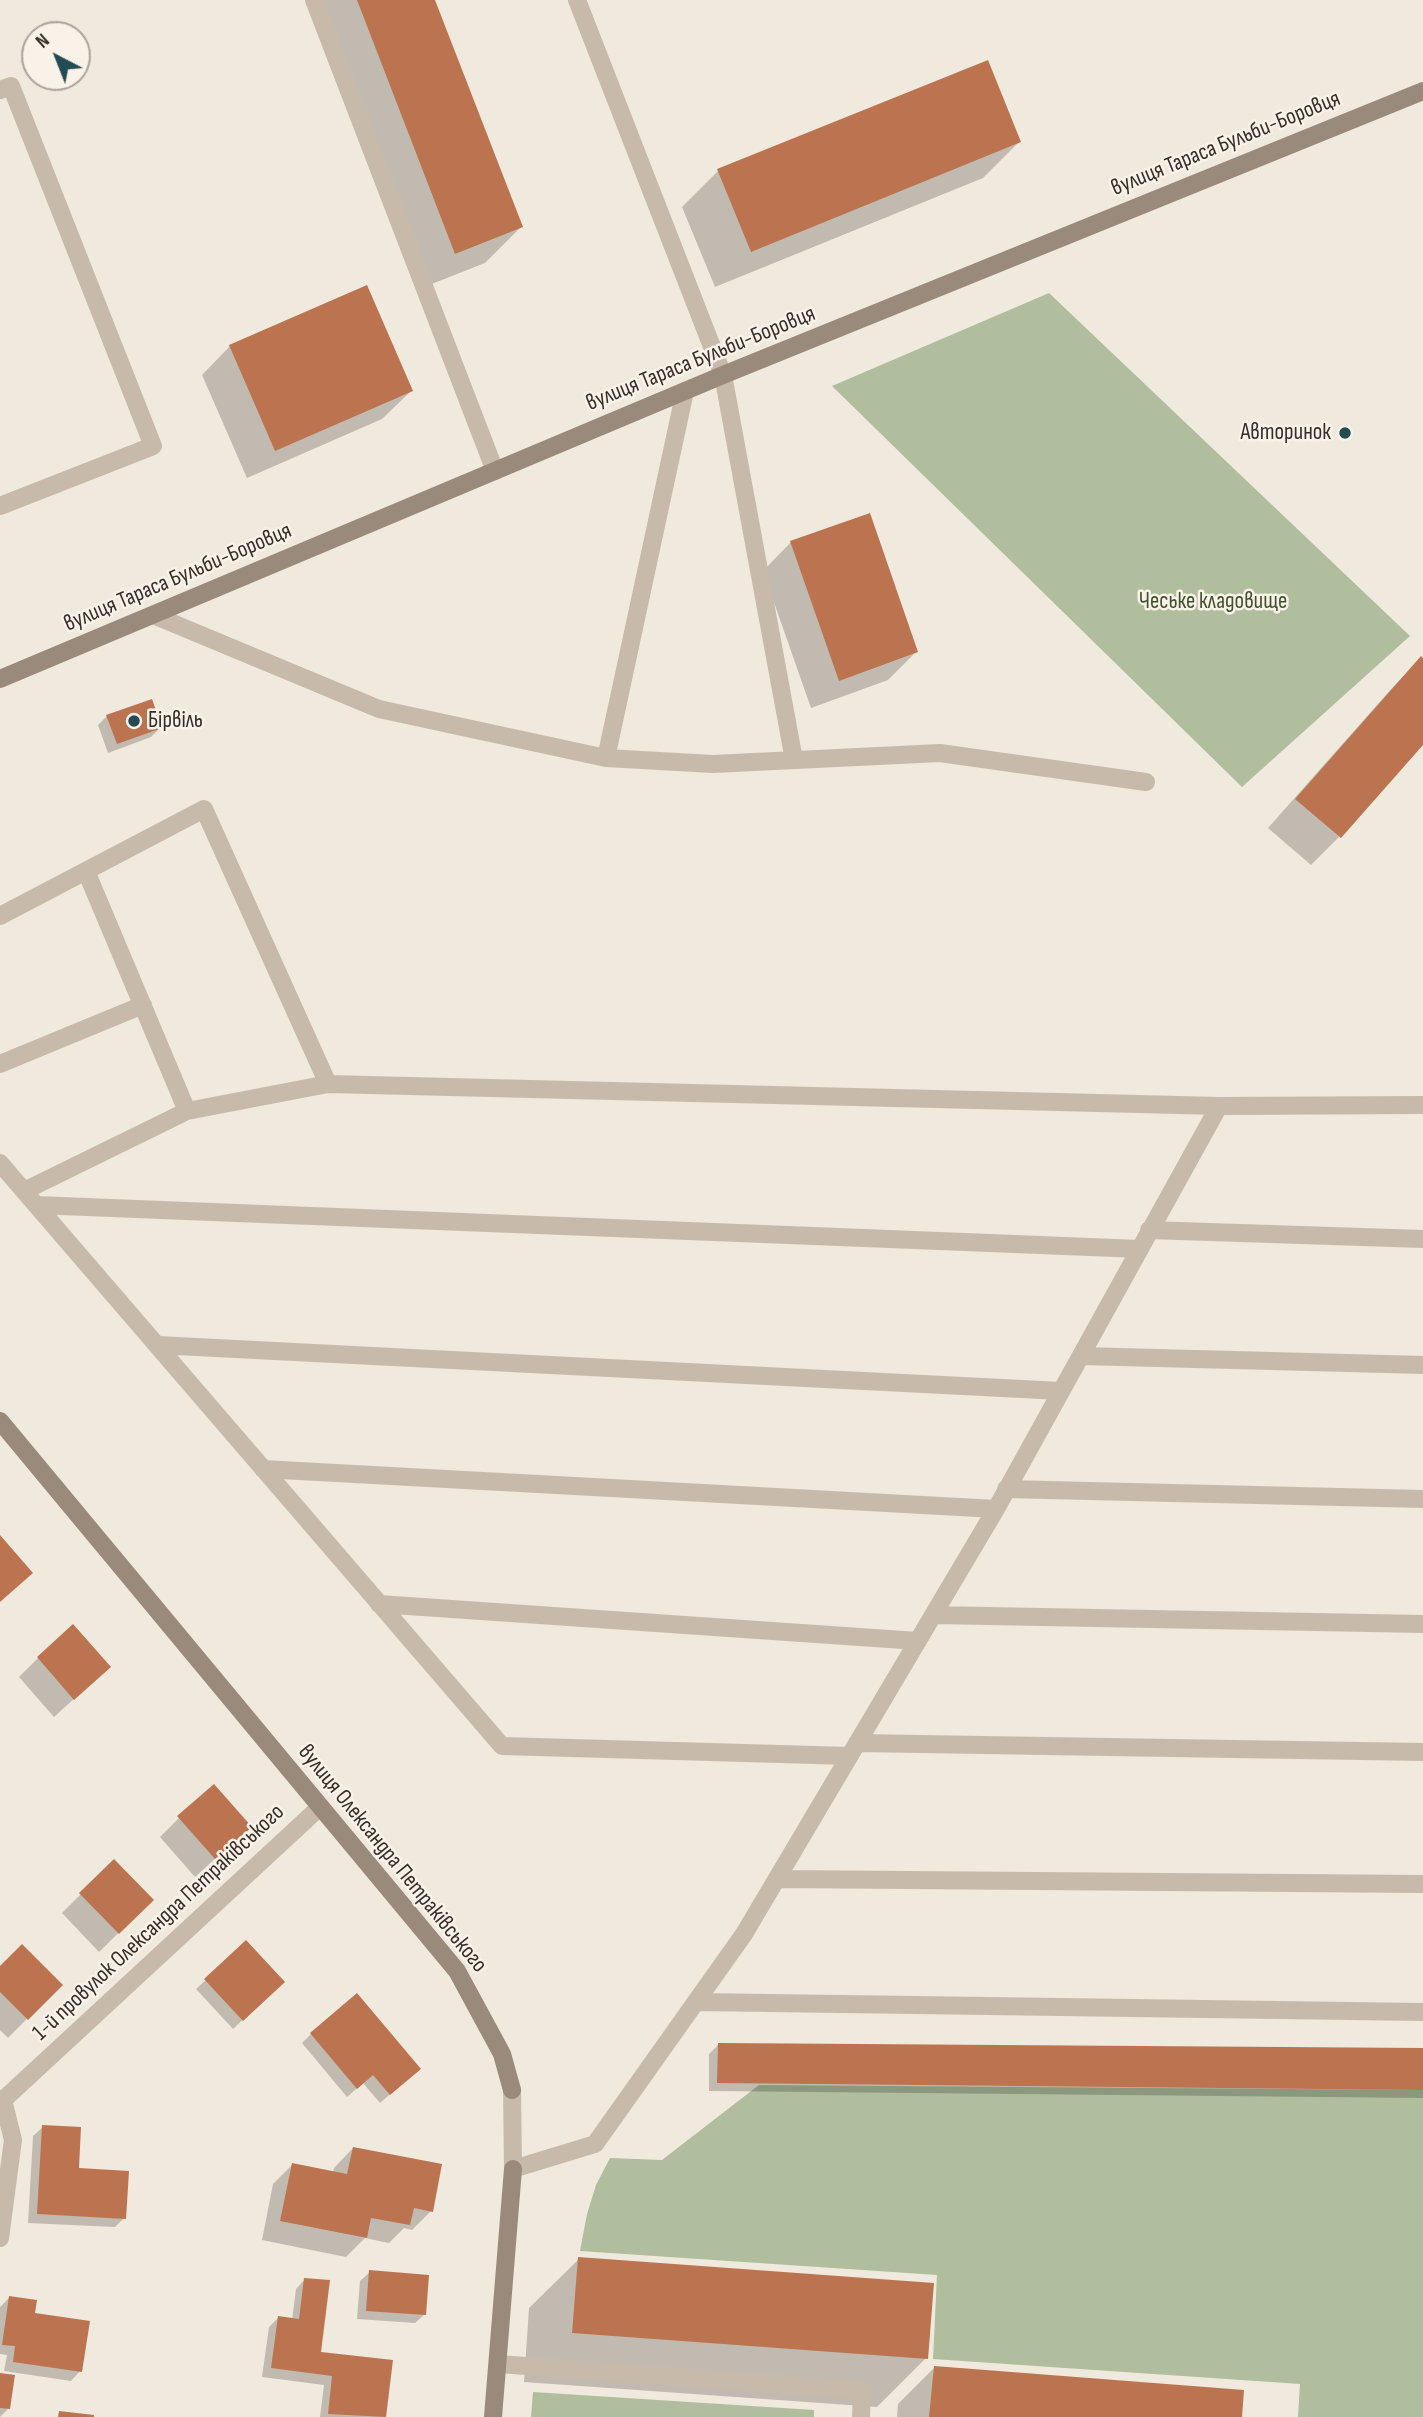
<!DOCTYPE html>
<html>
<head>
<meta charset="utf-8">
<style>
	body { margin:0 }
	#map { position:relative; width:1423px; height:2417px; overflow:hidden; background:#f0e9dd; font-family:"Sofia Sans Condensed",sans-serif }
	canvas { display:block }
	.north { position:absolute; left:21px; top:21px; width:70px; height:70px; box-sizing:border-box; background:#f8f2e9; border:2px solid #aaa49c; border-radius:50%; rotate:318deg; font-size:19px; font-weight:700; line-height:28px; text-align:center; color:#352e29 }
	.north::after { content:''; display:block; margin:auto; width:24px; height:32px; background:#224b53; clip-path:polygon(50% 0,100% 100%,50% 72%,0 100%) }
</style>
</head>
<body>
<div id="map">
<canvas width="1423" height="2417"></canvas>
<div class="north">N</div>
</div>
<script>
const ctx = document.querySelector('canvas').getContext('2d');
ctx.lineJoin = 'round';
function fill(path, color) { ctx.fillStyle = color; ctx.fill(path, 'evenodd'); }
const toPath = rows => new Path2D(rows.map(r => 'M' + r).join(''));
function trace(path, color, width, dash) { ctx.strokeStyle = color; ctx.lineWidth = width; ctx.lineCap = dash ? 'butt' : 'round'; ctx.setLineDash(dash || []); ctx.stroke(path); }
function drawText(font, color, halo, rows, align = 'center') {
  ctx.font = font + ' "Sofia Sans Condensed",sans-serif'; ctx.lineWidth = 5; ctx.setLineDash([]); ctx.textBaseline = 'middle'; ctx.strokeStyle = halo; ctx.fillStyle = color; for (const [text, x, y, turn = 0] of rows) {
    ctx.save(); ctx.translate(x, y); ctx.rotate((+turn || 0) * Math.PI / 180); ctx.textAlign = isNaN(turn) ? turn : align; if (halo) ctx.strokeText(text, 0, 0); ctx.fillText(text, 0, 0); ctx.restore();
  }
}
fill(toPath([
	[1049,293,1410,636,1242,787,832,386],
	[759,2085,1423,2090,1423,2417,1298,2417,1300,2384,933,2359,937,2275,580,2251,587,2214,596,2185,610,2158,662,2160],
	[533,2392,814,2410,814,2417,531,2417]
]), '#b0be9e');
fill(toPath([
	[307,0,434,0,521,227,485,263,419,289],
	[1019,142,983,178,715,287,682,207,718,171],
	[230,346,411,391,382,419,247,478,202,375],
	[791,542,916,652,888,680,811,708,763,571],
	[1421,659,1423,660,1423,743,1339,837,1311,865,1268,828,1393,687],
	[107,716,160,728,151,737,108,753,98,725],
	[38,1658,109,1667,54,1717,19,1677],
	[179,1818,250,1827,195,1877,160,1837],
	[114,1861,152,1900,99,1952,62,1913],
	[246,1943,273,1991,233,2029,196,1989],
	[0,1969,60,1985,8,2038,0,2030],
	[311,2034,409,2078,380,2103,363,2083,347,2097,302,2043],
	[718,2045,1423,2049,1423,2098,709,2091,709,2054],
	[43,2127,77,2170,124,2218,115,2227,28,2223,33,2136],
	[353,2148,431,2211,412,2230,404,2228,389,2243,365,2238,346,2257,262,2240,273,2184,292,2165,333,2173,334,2168],
	[579,2259,926,2358,877,2407,524,2382,529,2308],
	[370,2272,425,2314,415,2323,357,2319,360,2281],
	[305,2279,319,2353,391,2362,384,2417,320,2417,324,2385,262,2377,269,2327,278,2318,292,2320,296,2289],
	[9,2298,33,2315,80,2371,71,2381,4,2371,7,2355,0,2354,0,2307],
	[934,2368,1240,2417,897,2417,898,2404],
	[0,2375,9,2408,0,2417]
]), '#0003');
fill(toPath([
	[357,0,435,0,523,227,455,254],
	[988,60,1021,142,751,252,717,169],
	[367,285,413,391,275,451,229,345],
	[870,513,918,652,839,681,790,541],
	[1421,656,1423,658,1423,745,1341,838,1295,799],
	[152,699,162,728,117,744,106,715],
	[0,1535,33,1573,0,1602],
	[73,1624,111,1667,74,1700,37,1657],
	[214,1784,252,1827,215,1859,177,1816],
	[114,1859,154,1900,119,1934,79,1893],
	[246,1940,285,1982,243,2021,204,1979],
	[22,1944,63,1985,28,2020,0,1992,0,1966],
	[357,1993,421,2069,390,2095,373,2075,357,2089,310,2033],
	[718,2043,1423,2048,1423,2090,717,2083],
	[42,2125,81,2127,79,2168,129,2171,126,2219,37,2214],
	[353,2147,442,2164,433,2212,414,2208,410,2225,371,2218,367,2238,280,2221,292,2163,347,2174],
	[578,2257,934,2283,928,2359,572,2333],
	[369,2270,429,2275,426,2315,366,2311],
	[304,2278,330,2280,321,2352,393,2360,386,2417,328,2414,332,2376,271,2368,278,2316,299,2319],
	[9,2296,37,2300,35,2313,90,2321,82,2372,13,2362,15,2346,2,2345],
	[934,2366,1244,2390,1242,2417,929,2417],
	[0,2373,15,2375,10,2409,0,2408],
	[59,2411,94,2415,94,2417,58,2417]
]), '#bb744f');
trace(toPath([
	[314,0,495,471],
	[577,0,723,375,794,760],
	[0,90,11,86,153,446,0,506],
	[153,615,379,709,606,758,713,764,940,753,1146,782],
	[606,758,685,391],
	[86,871,187,1111],
	[0,916,204,809,328,1084,1219,1106,996,1509,744,1934,595,2144,513,2169],
	[0,1064,143,1005],
	[1219,1106,1423,1105],
	[0,1163,502,1746,849,1756],
	[24,1191,187,1111,328,1084],
	[36,1205,1140,1249],
	[1149,1230,1423,1239],
	[157,1345,1061,1391],
	[1081,1356,1423,1365],
	[263,1469,996,1509],
	[1006,1489,1423,1499],
	[379,1604,918,1641],
	[933,1615,1423,1624],
	[857,1743,1423,1752],
	[777,1879,1423,1884],
	[696,2002,1423,2012],
	[498,2364,862,2390,861,2417]
]), '#c7baaa', 18);
trace(toPath([
	[512,2090,513,2169],
	[0,2103,320,1807],
	[0,2238,13,2140,3,2100]
]), '#c7baaa', 18);
trace(toPath([
	[0,679,723,375,1423,91],
	[0,1421,457,1971,502,2054,512,2090],
	[493,2417,513,2169]
]), '#9a8a7b', 18);
for (const [x, y, r, color] of [
	[1345,433,7,"#224b53"],
	[134,721,7,"#224b53"]
]) { const dot = new Path2D(); dot.arc(x, y, r, 0, 2 * Math.PI); ctx.fillStyle = color; ctx.fill(dot); trace(dot, '#f8f2e9', 2.5); }
drawText('23px', '#352e29', '#f8f2e9', [
	["вулиця Тараса Бульби-Боровця",1226,144,-22],
	["вулиця Тараса Бульби-Боровця",701,359,-22],
	["вулиця Тараса Бульби-Боровця",178,578,-23],
	["вулиця Олександра Петраківського",392,1859,51],
	["1-й провулок Олександра Петраківського",159,1923,-43]
]);
drawText('23px', '#352e29', '#f8f2e9', [
	["Авторинок",1331,433],
	["Бірвіль",148,721,"left"]
], 'right');
drawText('23px', '#41512f', '#f8f2e9', [
	["Чеське кладовище",1213,602]
]);
</script>
</body>
</html>
